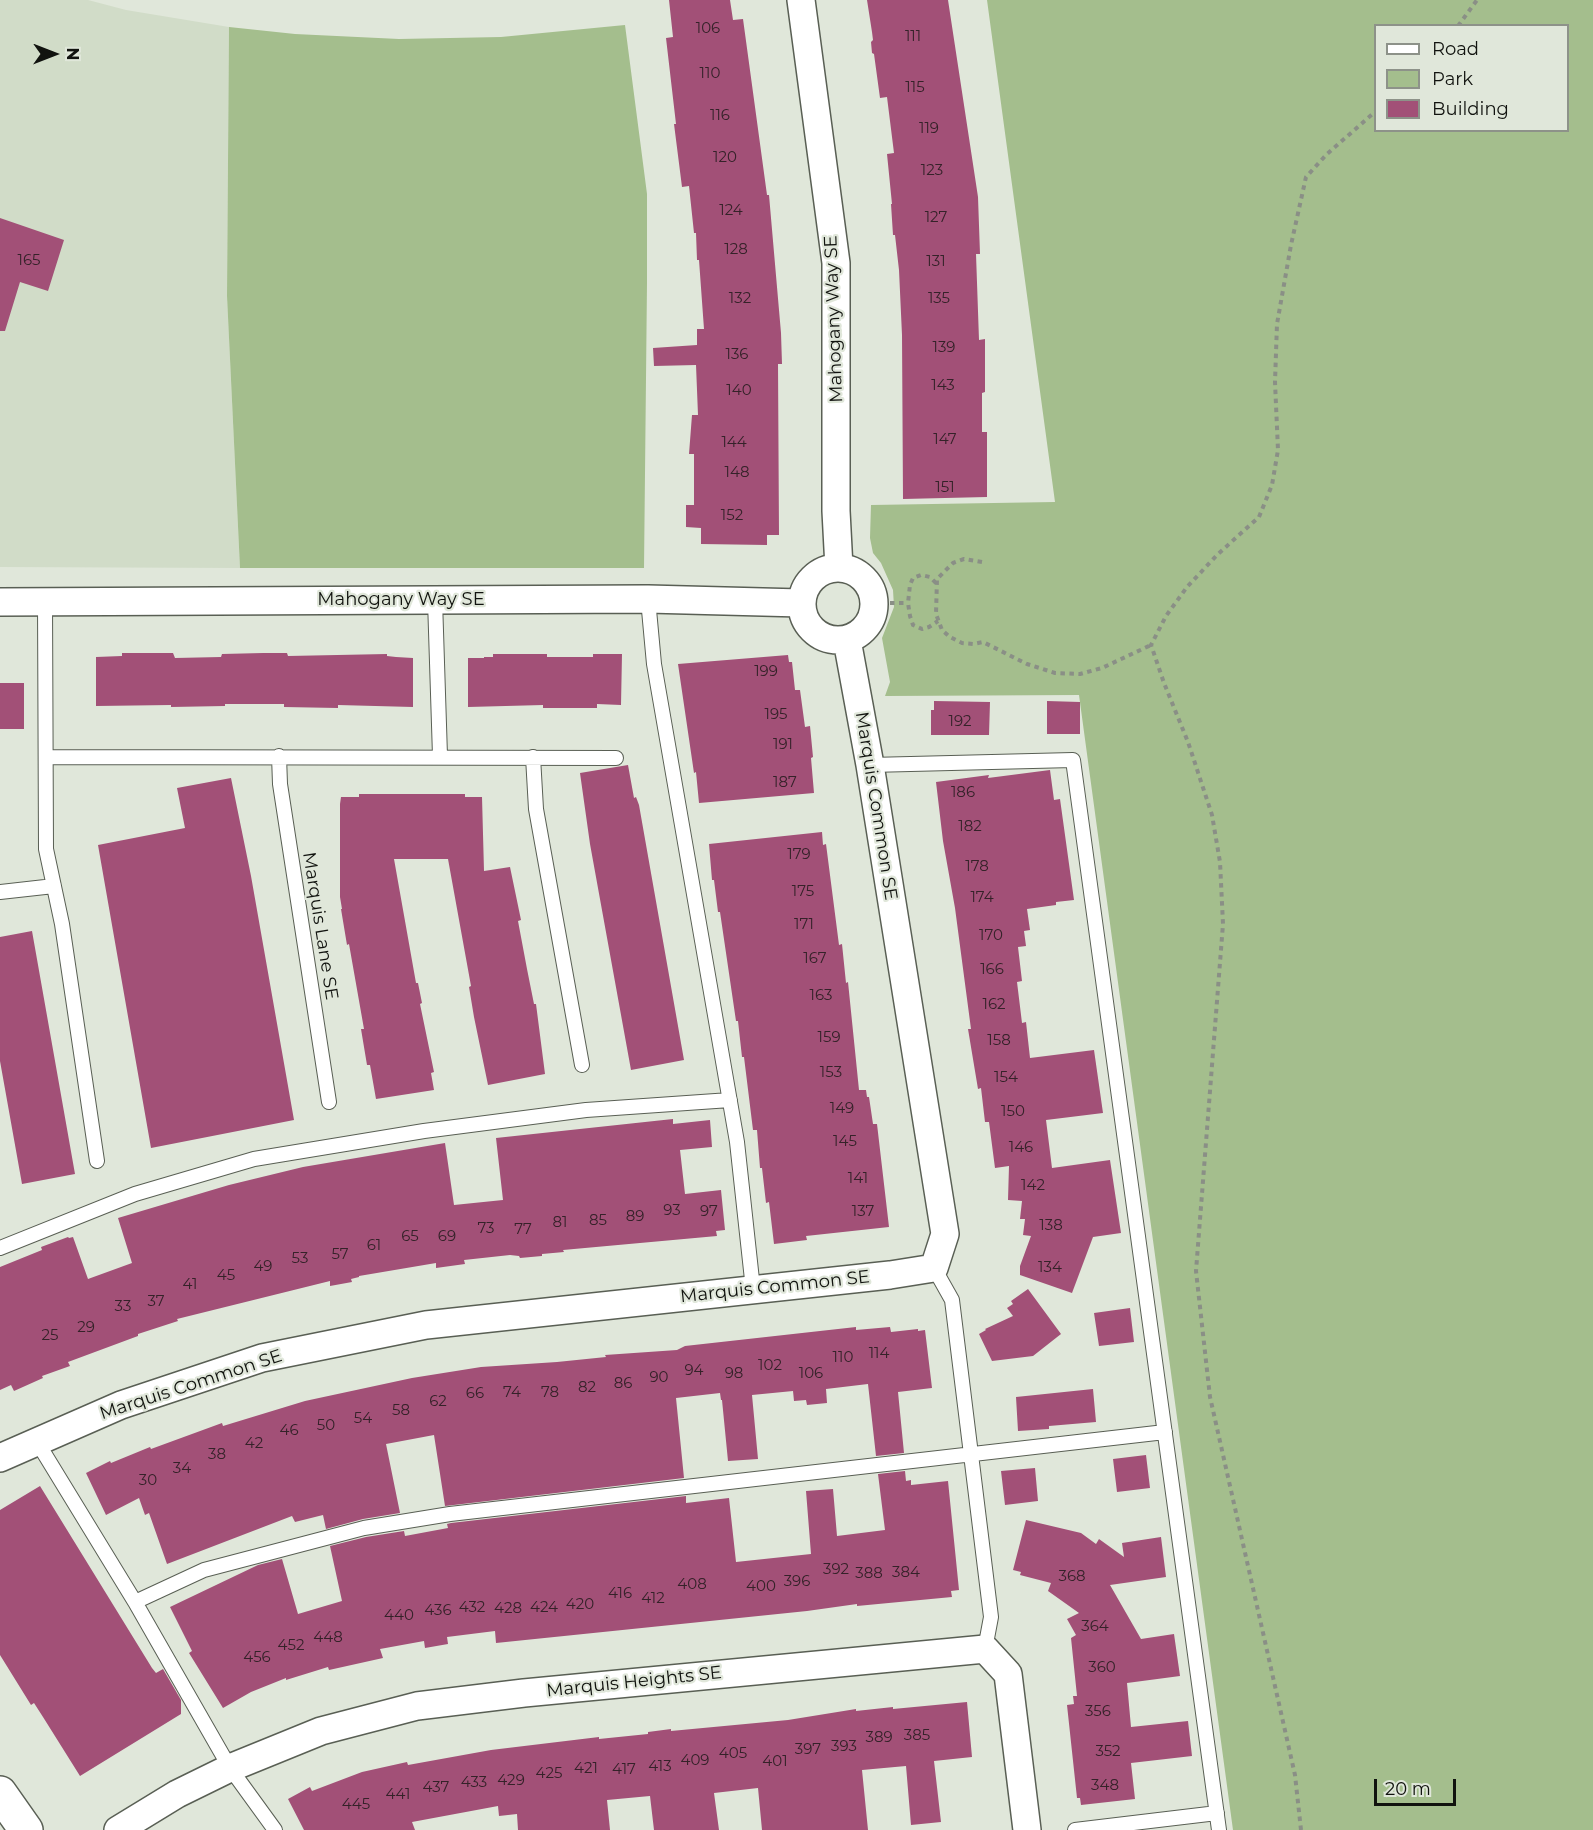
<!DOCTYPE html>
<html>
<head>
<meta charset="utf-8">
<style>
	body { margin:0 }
	#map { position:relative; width:1593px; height:1830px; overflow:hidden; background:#e0e7da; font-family:Montserrat,sans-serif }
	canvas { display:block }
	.legend { position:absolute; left:1374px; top:24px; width:195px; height:108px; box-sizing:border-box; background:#e0e7da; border:2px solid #8d9289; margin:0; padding:8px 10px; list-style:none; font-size:18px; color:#11130f }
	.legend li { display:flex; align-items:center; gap:12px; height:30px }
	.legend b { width:30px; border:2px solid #8d9289 }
	.north { position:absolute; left:24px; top:24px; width:60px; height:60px; -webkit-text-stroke:4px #e0e7da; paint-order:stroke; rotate:90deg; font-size:16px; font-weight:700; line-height:24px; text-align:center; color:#11130f }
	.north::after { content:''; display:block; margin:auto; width:21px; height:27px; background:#11130f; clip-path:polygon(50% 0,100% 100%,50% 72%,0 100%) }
	.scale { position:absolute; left:1374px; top:1779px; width:82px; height:27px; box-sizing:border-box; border:3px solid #11130f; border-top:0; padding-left:8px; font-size:18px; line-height:21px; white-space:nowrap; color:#11130f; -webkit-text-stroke:4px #e0e7da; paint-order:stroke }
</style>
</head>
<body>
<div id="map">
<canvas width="1593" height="1830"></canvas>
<ul class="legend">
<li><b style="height:8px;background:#fff"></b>Road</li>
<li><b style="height:16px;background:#a4be8d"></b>Park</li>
<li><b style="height:16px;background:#a25077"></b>Building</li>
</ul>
<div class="north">N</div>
<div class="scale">20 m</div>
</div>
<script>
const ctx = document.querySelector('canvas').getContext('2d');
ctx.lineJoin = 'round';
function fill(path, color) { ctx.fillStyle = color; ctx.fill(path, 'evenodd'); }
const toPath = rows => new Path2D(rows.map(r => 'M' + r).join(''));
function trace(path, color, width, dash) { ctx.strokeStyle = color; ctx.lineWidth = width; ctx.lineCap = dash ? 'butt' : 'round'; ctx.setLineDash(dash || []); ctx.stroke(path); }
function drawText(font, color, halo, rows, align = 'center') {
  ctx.font = font + ' Montserrat,sans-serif'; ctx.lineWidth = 4.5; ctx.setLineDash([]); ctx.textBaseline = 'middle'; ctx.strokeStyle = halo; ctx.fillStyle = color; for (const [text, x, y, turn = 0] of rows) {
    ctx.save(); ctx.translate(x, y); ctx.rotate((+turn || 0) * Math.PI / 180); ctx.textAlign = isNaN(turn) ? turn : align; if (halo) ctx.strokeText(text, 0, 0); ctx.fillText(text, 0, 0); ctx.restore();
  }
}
fill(toPath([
	[0,0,88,0,126,10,229,27,227,296,240,568,0,567]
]), '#d1dcc8');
fill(toPath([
	[987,0,1593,0,1593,1830,1233,1830,1079,695,885,696,890,682,882,638,894,607,893,590,881,563,873,553,870,538,871,505,1055,502],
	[1376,26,1568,26,1568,130,1376,130],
	[625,25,647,194,647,283,644,568,240,568,227,296,229,27,295,34,399,39,501,37]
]), '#a4be8d');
fill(toPath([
	[669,0,730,0,733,20,743,19,767,195,769,195,781,333,782,364,778,364,779,535,767,535,767,545,701,544,701,528,686,527,686,505,694,505,694,454,689,454,692,415,698,415,696,365,654,366,653,348,697,345,697,329,704,329,699,260,697,260,696,233,694,233,689,186,682,187,674,124,676,124,666,38,673,37],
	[867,0,948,0,978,197,980,254,976,254,979,340,985,339,985,392,982,393,982,432,987,432,987,497,903,499,902,335,899,270,895,235,893,235,891,204,892,204,887,154,894,153,887,97,880,98,874,54,872,53,871,42,873,40,872,32],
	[0,218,64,240,48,291,20,282,5,331,0,331],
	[122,653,173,653,175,658,221,657,222,654,263,653,287,653,288,656,387,654,387,656,396,657,413,658,413,707,338,705,338,708,284,707,284,704,225,704,225,706,171,707,171,705,96,706,96,657,122,656],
	[493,654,547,654,547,657,593,657,593,654,622,654,621,705,597,704,597,708,543,708,543,705,468,707,468,658,484,658,484,657,493,657],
	[788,655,789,662,792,662,795,690,800,690,805,727,810,726,813,757,811,758,814,793,699,803,696,772,694,773,678,664],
	[0,683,24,683,24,729,0,729],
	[934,701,990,702,989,735,931,735,931,710,934,710],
	[1047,701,1080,702,1080,734,1047,734],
	[628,765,634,798,636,797,639,805,684,1060,631,1070,590,844,580,773],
	[1050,770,1054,800,1060,799,1074,900,1056,902,1056,905,1027,909,1030,930,1024,931,1026,946,1018,947,1022,981,1017,982,1022,1023,1026,1022,1030,1058,1094,1050,1103,1113,1046,1120,1052,1168,1110,1160,1121,1233,1093,1237,1072,1293,1020,1275,1020,1266,1031,1236,1023,1235,1025,1219,1020,1219,1022,1201,1008,1200,1009,1166,995,1168,989,1122,985,1122,981,1088,978,1089,968,1029,971,1029,955,908,943,841,936,782,989,775,988,778],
	[231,778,251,876,294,1120,151,1148,98,845,185,828,177,788],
	[359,794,465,794,465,797,482,797,484,871,510,867,521,920,518,921,527,969,534,1004,536,1004,545,1074,488,1085,474,1017,469,987,471,986,448,859,394,859,416,983,418,983,422,1003,420,1004,434,1072,431,1073,434,1090,376,1099,370,1065,367,1065,361,1029,364,1029,349,944,347,945,341,909,342,909,340,897,340,804,341,797,359,797],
	[822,832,823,845,826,844,839,945,842,944,846,983,848,982,859,1090,866,1090,867,1097,869,1097,873,1124,877,1124,889,1227,806,1236,807,1240,774,1244,769,1202,766,1203,762,1168,760,1168,757,1130,753,1130,744,1057,742,1057,738,1021,736,1021,720,912,718,912,714,880,712,880,709,844],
	[32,931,75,1174,22,1184,0,1061,0,937],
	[673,1119,673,1124,710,1120,712,1147,680,1150,685,1194,721,1190,725,1230,716,1231,717,1236,563,1250,564,1252,542,1254,542,1256,520,1258,519,1256,510,1255,464,1260,465,1264,436,1268,436,1263,359,1276,359,1277,351,1279,352,1282,330,1286,330,1281,177,1319,178,1321,138,1334,138,1336,68,1362,70,1366,42,1376,43,1378,14,1391,11,1385,0,1390,0,1267,42,1250,41,1247,68,1237,69,1238,73,1237,88,1279,132,1263,118,1218,229,1185,303,1167,445,1143,454,1205,503,1200,496,1138],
	[1028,1289,1061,1334,1033,1356,992,1361,979,1334,986,1330,985,1329,1013,1316,1007,1308,1013,1304,1011,1301],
	[1130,1308,1134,1342,1099,1346,1094,1313],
	[856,1327,856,1330,890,1327,891,1332,918,1329,918,1331,925,1330,932,1388,898,1392,904,1453,876,1456,868,1384,826,1389,827,1403,807,1405,806,1400,794,1401,793,1391,752,1395,758,1459,728,1461,722,1400,721,1400,720,1393,676,1398,684,1478,445,1506,434,1435,386,1444,400,1513,363,1519,326,1529,323,1515,295,1522,292,1516,167,1564,149,1513,145,1515,139,1498,106,1515,86,1473,110,1461,111,1463,150,1447,151,1449,222,1423,223,1426,305,1401,412,1378,481,1367,557,1362,606,1357,605,1355,677,1350,685,1346],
	[1093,1389,1096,1422,1049,1426,1049,1429,1018,1431,1016,1397],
	[1146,1455,1150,1488,1117,1492,1113,1459],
	[1035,1468,1038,1501,1005,1505,1001,1471],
	[905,1471,906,1481,911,1480,911,1485,948,1481,959,1590,951,1591,952,1597,857,1606,857,1604,807,1611,496,1643,495,1631,447,1637,448,1644,425,1648,424,1641,380,1649,383,1658,329,1670,328,1667,286,1680,286,1678,251,1692,223,1708,189,1653,192,1651,170,1607,258,1565,282,1559,298,1614,342,1601,330,1546,366,1537,404,1531,405,1536,448,1528,447,1524,451,1523,686,1496,686,1503,729,1498,736,1562,811,1554,806,1491,833,1489,837,1536,885,1530,878,1474],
	[40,1486,152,1668,156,1673,163,1669,181,1700,181,1714,80,1776,43,1717,34,1703,31,1705,0,1655,0,1510],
	[1026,1520,1081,1533,1096,1544,1099,1539,1124,1557,1122,1543,1161,1537,1166,1577,1110,1585,1141,1639,1174,1634,1180,1676,1127,1683,1131,1727,1188,1721,1192,1756,1131,1763,1135,1799,1081,1805,1080,1798,1077,1798,1067,1705,1074,1704,1073,1696,1077,1696,1071,1638,1076,1635,1067,1619,1079,1613,1048,1591,1051,1583,1020,1575,1021,1572,1013,1570],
	[967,1702,972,1757,934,1761,941,1822,911,1825,906,1766,862,1770,868,1830,762,1830,758,1788,714,1793,719,1830,654,1830,650,1796,607,1800,610,1830,518,1830,517,1814,499,1816,498,1806,412,1822,415,1830,304,1830,288,1799,310,1787,312,1791,362,1772,407,1762,408,1765,491,1750,599,1737,599,1739,648,1734,648,1732,671,1729,671,1731,788,1720,856,1709,856,1711,893,1707,893,1709]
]), '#a25077');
const service = toPath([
	[648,599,654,664,737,1142,753,1289],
	[435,600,440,756],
	[45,602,46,849,62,924,97,1161],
	[279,756,280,784,329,1102],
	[46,757,616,758],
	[533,757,536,809,582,1065],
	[870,765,1073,760,1219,1830],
	[0,892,54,886],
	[0,1248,135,1194,254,1159,424,1131,586,1110,730,1100],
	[934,1268,952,1300,991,1617,985,1649],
	[36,1440,135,1602,230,1768,275,1830],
	[135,1602,204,1570,364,1528,450,1514,1165,1432],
	[1075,1830,1217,1813]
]);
const minor = toPath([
	[801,0,836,263,836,511,839,568],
	'802 604a36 36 0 1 1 72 0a36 36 0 1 1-72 0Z',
	[0,602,648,599,801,603],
	[0,1458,121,1405,262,1358,426,1325,890,1275,934,1268,945,1234,870,765,847,640],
	[118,1830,177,1794,230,1768,321,1731,417,1706,524,1693,985,1649,1008,1674,1027,1830]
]);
const tertiary = toPath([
	[0,1793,26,1830]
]);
trace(service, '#595f54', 16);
trace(minor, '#595f54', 30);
trace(tertiary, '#595f54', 36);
trace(toPath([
	[1458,26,1477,0],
	[982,562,964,559,953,563,937,579,936,614,942,630,950,637,962,643,973,644,983,642,1027,664,1055,673,1080,674,1102,668,1151,645],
	[936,583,930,577,921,575,913,578,910,585,908,603,910,616,913,625,922,629,929,627,938,621],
	[890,603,908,603],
	[1301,1830,1295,1775,1210,1397,1196,1271,1223,924,1220,862,1212,815,1188,742,1164,683,1151,645,1166,616,1187,587,1218,554,1259,517,1272,485,1278,450,1275,382,1277,324,1291,245,1306,177,1327,154,1376,111]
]), '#8a8f86', 4, [4.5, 4.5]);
trace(service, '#fff', 14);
trace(minor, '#fff', 27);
trace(tertiary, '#fff', 33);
drawText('15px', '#352229', null, [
	["106",708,29],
	["111",913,37],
	["110",710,74],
	["115",915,88],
	["116",720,116],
	["119",929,129],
	["120",725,158],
	["123",932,171],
	["124",731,211],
	["127",936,218],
	["128",736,250],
	["165",29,261],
	["131",936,262],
	["132",740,299],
	["135",939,299],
	["139",944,348],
	["136",737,355],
	["143",943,386],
	["140",739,391],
	["147",945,440],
	["144",734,443],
	["148",737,473],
	["151",945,488],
	["152",732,516],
	["199",766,672],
	["195",776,715],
	["192",960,722],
	["191",783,745],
	["187",785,783],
	["186",963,793],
	["182",970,827],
	["179",799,855],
	["178",977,867],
	["175",803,892],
	["174",982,898],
	["171",804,925],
	["170",991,936],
	["167",815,959],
	["166",992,970],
	["163",821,996],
	["162",994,1005],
	["159",829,1038],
	["158",999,1041],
	["153",831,1073],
	["154",1006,1078],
	["149",842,1109],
	["150",1013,1112],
	["145",845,1142],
	["146",1021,1148],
	["141",858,1179],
	["142",1033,1186],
	["93",672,1211],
	["97",709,1212],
	["137",863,1212],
	["89",635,1217],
	["85",598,1221],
	["81",560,1223],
	["138",1051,1226],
	["73",486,1229],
	["77",523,1230],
	["65",410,1237],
	["69",447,1237],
	["61",374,1246],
	["57",340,1255],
	["53",300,1259],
	["49",263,1267],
	["134",1050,1268],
	["45",226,1276],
	["41",190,1285],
	["37",156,1302],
	["33",123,1307],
	["29",86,1328],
	["25",50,1336],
	["114",879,1354],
	["110",843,1358],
	["102",770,1366],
	["94",694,1371],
	["98",734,1374],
	["106",811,1374],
	["90",659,1378],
	["86",623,1384],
	["82",587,1388],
	["74",512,1393],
	["78",550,1393],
	["66",475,1394],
	["62",438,1402],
	["58",401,1411],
	["54",363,1419],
	["50",326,1426],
	["46",289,1431],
	["42",254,1444],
	["38",217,1455],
	["34",182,1469],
	["30",148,1481],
	["392",836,1570],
	["384",906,1573],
	["388",869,1574],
	["368",1072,1577],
	["396",797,1582],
	["408",692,1585],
	["400",761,1587],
	["416",620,1594],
	["412",653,1599],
	["420",580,1605],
	["432",472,1608],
	["424",544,1608],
	["428",508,1609],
	["436",438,1611],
	["440",399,1616],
	["364",1095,1627],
	["448",328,1638],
	["452",291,1646],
	["456",257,1658],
	["360",1102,1668],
	["356",1098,1712],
	["385",917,1736],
	["389",879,1738],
	["393",844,1747],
	["397",808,1750],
	["352",1108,1752],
	["405",733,1754],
	["409",695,1761],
	["401",775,1762],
	["413",660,1767],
	["421",586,1769],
	["417",624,1770],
	["425",549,1774],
	["429",511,1781],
	["433",474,1783],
	["348",1105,1786],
	["437",436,1788],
	["441",398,1795],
	["445",356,1805]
]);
drawText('18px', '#11130f', '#e0e7da', [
	["Mahogany Way SE",834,319,-92],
	["Mahogany Way SE",401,600],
	["Marquis Common SE",876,806,81],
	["Marquis Lane SE",320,926,81],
	["Marquis Common SE",775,1287,-6],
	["Marquis Common SE",191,1385,-18],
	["Marquis Heights SE",634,1682,-6]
]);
</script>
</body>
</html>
